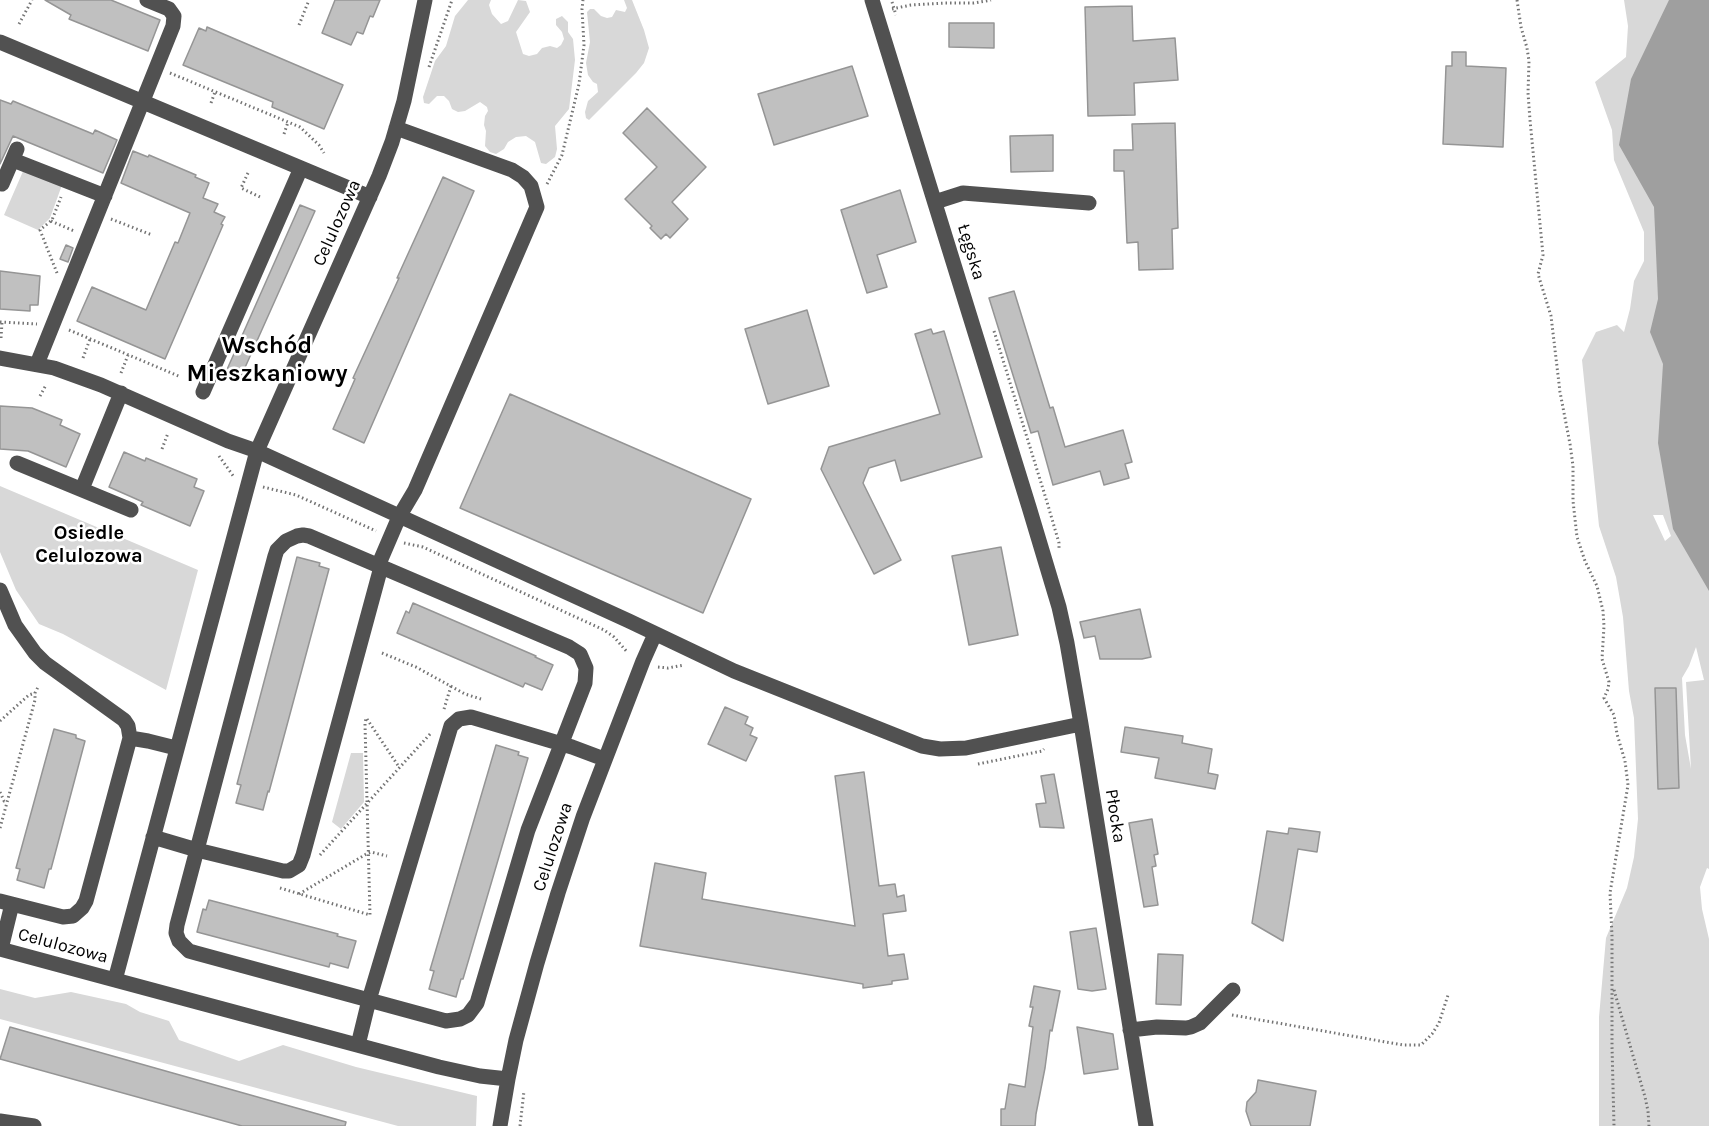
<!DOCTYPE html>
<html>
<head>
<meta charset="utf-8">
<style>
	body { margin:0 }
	canvas { display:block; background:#fff }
</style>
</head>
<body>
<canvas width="1709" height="1126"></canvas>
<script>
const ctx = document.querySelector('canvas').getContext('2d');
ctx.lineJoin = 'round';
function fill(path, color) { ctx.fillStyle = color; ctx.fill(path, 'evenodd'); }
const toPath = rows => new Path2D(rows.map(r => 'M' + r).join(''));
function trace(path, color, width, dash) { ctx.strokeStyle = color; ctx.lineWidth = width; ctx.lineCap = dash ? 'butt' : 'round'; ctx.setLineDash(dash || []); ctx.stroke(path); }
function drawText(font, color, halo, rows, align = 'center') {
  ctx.font = font + ' Karla,sans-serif'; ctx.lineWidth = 5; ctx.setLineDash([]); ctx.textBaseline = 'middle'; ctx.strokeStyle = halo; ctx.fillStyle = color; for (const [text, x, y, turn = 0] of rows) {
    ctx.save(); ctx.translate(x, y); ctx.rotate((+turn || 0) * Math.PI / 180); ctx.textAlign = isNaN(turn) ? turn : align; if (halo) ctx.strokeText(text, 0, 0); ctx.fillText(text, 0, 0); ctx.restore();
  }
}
fill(toPath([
	[468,0,491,0,489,5,492,14,501,24,508,21,518,0,526,1,530,12,516,32,523,54,529,56,537,54,542,48,550,46,557,48,561,45,564,39,562,32,556,25,556,19,562,16,568,22,568,32,573,39,575,60,569,109,555,126,557,149,555,157,546,164,541,163,535,142,526,136,516,137,508,142,504,149,496,154,490,152,485,146,486,131,484,125,485,116,488,111,487,107,480,102,465,111,458,112,452,109,449,101,444,96,437,96,429,104,424,103,423,97,435,61,446,46,455,16],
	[624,0,632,0,644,30,649,48,644,63,636,73,589,120,586,118,585,112,588,101,598,92,597,84,593,82,588,75,586,63,590,42,587,12,590,9,594,9,601,16,607,18,612,17,616,10,625,12,627,8],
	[1624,0,1709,0,1709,869,1707,868,1700,887,1702,909,1709,939,1709,1126,1599,1126,1599,1017,1606,938,1627,888,1634,857,1638,819,1634,718,1629,691,1623,617,1616,577,1599,526,1582,360,1596,332,1617,325,1624,332,1630,309,1634,281,1644,261,1644,232,1614,160,1612,130,1595,82,1626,57,1628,26],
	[1653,515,1663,515,1671,536,1665,541],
	[1696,647,1704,680,1686,682,1691,769,1685,735,1682,678,1689,666],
	[24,169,62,185,50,218,38,230,4,215],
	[0,486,198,570,166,690,63,634,39,624,16,590,0,552],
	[351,753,363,753,364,802,341,829,332,822],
	[0,989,35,998,71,992,126,1004,140,1012,169,1021,179,1040,239,1061,283,1045,356,1067,477,1096,476,1126,398,1126,0,1019]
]), '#d8d8d8');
fill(toPath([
	[1669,0,1709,0,1709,591,1673,529,1658,443,1663,364,1650,332,1658,299,1654,207,1619,145,1631,79]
]), '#9f9f9f');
const building = toPath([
	[45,0,111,0,160,20,148,51,69,19,71,15,45,0],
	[335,0,380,0,373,17,370,16,363,34,357,32,351,45,322,33,335,0],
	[1132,6,1133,41,1175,38,1178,80,1134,83,1135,115,1088,116,1085,7,1132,6],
	[949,23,994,23,994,48,949,47,949,23],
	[207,27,343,85,324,129,272,107,273,102,183,65,199,28,206,31,207,27],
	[1452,52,1466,52,1466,66,1506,68,1503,147,1443,144,1446,66,1452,66,1452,52],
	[852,66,868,116,774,145,758,94,852,66],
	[0,100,11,104,13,101,93,134,95,130,117,140,103,173,13,136,0,164,0,100],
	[647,108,706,167,672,202,688,219,670,238,666,234,661,239,650,228,652,226,625,199,657,167,623,133,647,108],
	[1175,123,1178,228,1172,229,1173,269,1139,270,1138,242,1127,243,1124,171,1114,171,1114,150,1133,150,1132,124,1175,123],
	[1053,135,1053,171,1011,172,1010,136,1053,135],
	[133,151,148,157,149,155,196,175,195,177,209,183,203,198,218,204,214,212,225,217,221,224,223,225,165,359,77,321,92,287,146,310,175,242,178,243,190,213,121,183,133,151],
	[443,177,474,191,364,443,333,429,355,379,353,378,399,278,397,278,443,177],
	[900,190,916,242,877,255,887,287,867,293,841,210,900,190],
	[300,205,315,211,239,381,225,374,300,205],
	[66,245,73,248,68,262,60,259,66,245],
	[0,271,40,276,38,305,30,305,30,311,0,309,0,271],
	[1014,291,1050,408,1053,407,1065,447,1123,430,1132,462,1125,464,1129,478,1104,485,1100,471,1053,485,1038,431,1031,433,989,298,1014,291],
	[807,310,829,386,768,404,745,329,807,310],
	[931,329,933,334,944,331,982,457,901,481,895,460,869,468,863,483,901,560,874,574,821,469,829,447,940,414,915,334,931,329],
	[510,394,751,499,703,613,460,508,510,394],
	[0,406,32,408,62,420,60,425,80,434,66,467,28,451,0,449,0,406],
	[124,452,145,461,146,458,197,479,194,487,204,491,190,526,141,505,143,502,109,487,124,452],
	[1001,547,1018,635,969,645,952,556,1001,547],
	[297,557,320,563,319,566,329,569,269,792,268,791,263,810,236,803,241,785,237,784,297,557],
	[413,603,536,656,535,657,553,665,542,690,525,683,523,687,397,633,406,611,409,613,413,603],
	[1140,609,1151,657,1142,659,1100,659,1095,636,1084,638,1080,622,1140,609],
	[1655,688,1676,688,1679,788,1658,789,1655,688],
	[725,707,748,717,745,724,753,728,750,735,757,738,746,761,708,744,725,707],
	[1125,727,1183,736,1182,743,1212,749,1208,773,1218,775,1215,789,1155,778,1159,758,1121,752,1125,727],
	[54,729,76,735,76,738,85,741,51,869,49,869,44,888,17,880,20,869,16,868,54,729],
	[496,745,519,752,518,755,528,758,463,979,461,979,456,997,429,989,434,971,430,970,496,745],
	[864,772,879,886,895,884,897,897,904,895,906,911,883,914,888,956,904,954,908,979,892,981,892,984,863,988,863,984,640,946,655,863,706,873,702,899,855,926,835,776,864,772],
	[1054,774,1064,828,1040,827,1036,804,1046,803,1041,776,1054,774],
	[1152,819,1158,854,1154,855,1156,866,1152,867,1158,905,1144,907,1129,823,1152,819],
	[1289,828,1320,832,1317,852,1298,849,1283,941,1252,923,1267,831,1288,834,1289,828],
	[209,900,338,934,337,936,356,941,348,968,330,963,329,967,197,932,203,909,206,910,209,900],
	[1096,928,1106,989,1092,991,1078,989,1070,932,1096,928],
	[1158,954,1183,955,1181,1005,1156,1004,1158,954],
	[1034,986,1060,991,1052,1031,1050,1030,1045,1068,1036,1114,1035,1126,1001,1126,1001,1109,1005,1109,1009,1084,1025,1087,1033,1027,1029,1026,1033,1007,1030,1007,1034,986],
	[10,1027,346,1122,345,1126,242,1126,0,1059,10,1027],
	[1077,1027,1113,1034,1118,1069,1084,1074,1077,1027],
	[1258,1080,1316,1091,1310,1126,1251,1126,1246,1111,1247,1102,1256,1092,1258,1080]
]);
fill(building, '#c0c0c0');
trace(building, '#959595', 1.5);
trace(toPath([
	[1517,0,1521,27,1527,48,1529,61,1528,93,1530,120,1543,255,1538,274,1551,316,1560,392,1570,444,1573,466,1573,501,1577,537,1585,561,1597,586,1603,611,1604,626,1602,659,1609,682,1608,689,1604,698,1614,715,1617,734,1625,761,1628,785,1610,893,1612,936,1612,1046,1614,1126],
	[892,2,896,15],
	[892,9,911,5,945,3,974,3,991,0],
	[19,24,32,0],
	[299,25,309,0],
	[429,67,452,0],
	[170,73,300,127,319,145,324,153],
	[211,103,215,92],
	[284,134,288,122],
	[248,173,241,188,260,197],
	[547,184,562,155,579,84,584,45,582,9,583,0],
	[111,219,152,235],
	[51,221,74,231],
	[57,273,40,230,52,220,61,197],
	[0,322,37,324],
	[69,330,181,377],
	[994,331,1047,502,1059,543,1059,549],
	[1,338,2,322],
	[83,358,90,339],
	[121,373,128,355],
	[40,396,46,385],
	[162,449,168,433],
	[219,456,234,477],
	[263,487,296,495,376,531],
	[404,543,423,547,604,630,614,637,628,653],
	[382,653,416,667,465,694,481,699],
	[658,667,668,668,684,665],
	[444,709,451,686],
	[367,719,399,767],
	[0,721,29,695,35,693],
	[978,764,1042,751,1044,749],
	[0,792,4,801,7,802],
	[0,828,35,700,35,693,38,687],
	[320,855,431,733],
	[280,888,370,915,365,724,366,718],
	[299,894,368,853,371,852,387,856],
	[1614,990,1645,1097,1648,1111,1649,1126],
	[1232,1015,1403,1045,1421,1045,1432,1034,1439,1023,1448,995],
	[520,1126,524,1091]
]), '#737373', 3, [1.5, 3]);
trace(toPath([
	[425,0,404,101,392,142,379,176,257,451,115,980,439,1067,480,1076,508,1079],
	[872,0,1029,507,1059,607,1067,643,1081,724,1146,1126],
	[0,42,370,197],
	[13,160,105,196],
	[2,184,17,149],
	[935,202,963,193,1089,203],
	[0,358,54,368,101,385,228,441,257,451,629,621,734,671,922,746,940,749,966,748,1081,724],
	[37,364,173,26,174,16,169,9,147,0],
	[203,392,301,168],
	[17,463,131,510],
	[82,489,121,393],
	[303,535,309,536,569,647,580,654,586,668,585,683,528,830,477,1003,468,1015,460,1019,446,1021,196,953,189,951,179,941,176,933,177,925,275,556,277,550,286,541,297,536,303,535],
	[378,566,399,517,415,490,537,207,531,186,523,177,512,170,396,128],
	[0,590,15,625,35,653,45,663,124,720,128,726,130,738,86,901,82,908,73,916,63,917,0,901],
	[130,738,148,741,176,748],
	[153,837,197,850,283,871,289,871,299,865,303,855,381,567],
	[0,949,115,980],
	[1,949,12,904],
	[1130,1030,1157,1027,1186,1028,1191,1027,1200,1023,1233,990],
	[358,1045,369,1000,451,726,459,719,471,717,572,747,604,759],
	[0,1121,34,1126],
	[500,1126,508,1079,516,1040,537,963,558,893,583,817,643,661,655,634]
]), '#515151', 15);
drawText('18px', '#000', '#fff', [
	["Celulozowa",337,223,-66],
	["Łęgska",971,252,73],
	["Płocka",1115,816,81],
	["Celulozowa",553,847,-72],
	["Celulozowa",63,946,15]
]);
drawText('bold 20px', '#000', '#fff', [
	["Osiedle",89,533],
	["Celulozowa",89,556]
]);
drawText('bold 24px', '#000', '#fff', [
	["Wschód",267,346],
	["Mieszkaniowy",267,374]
]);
</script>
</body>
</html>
